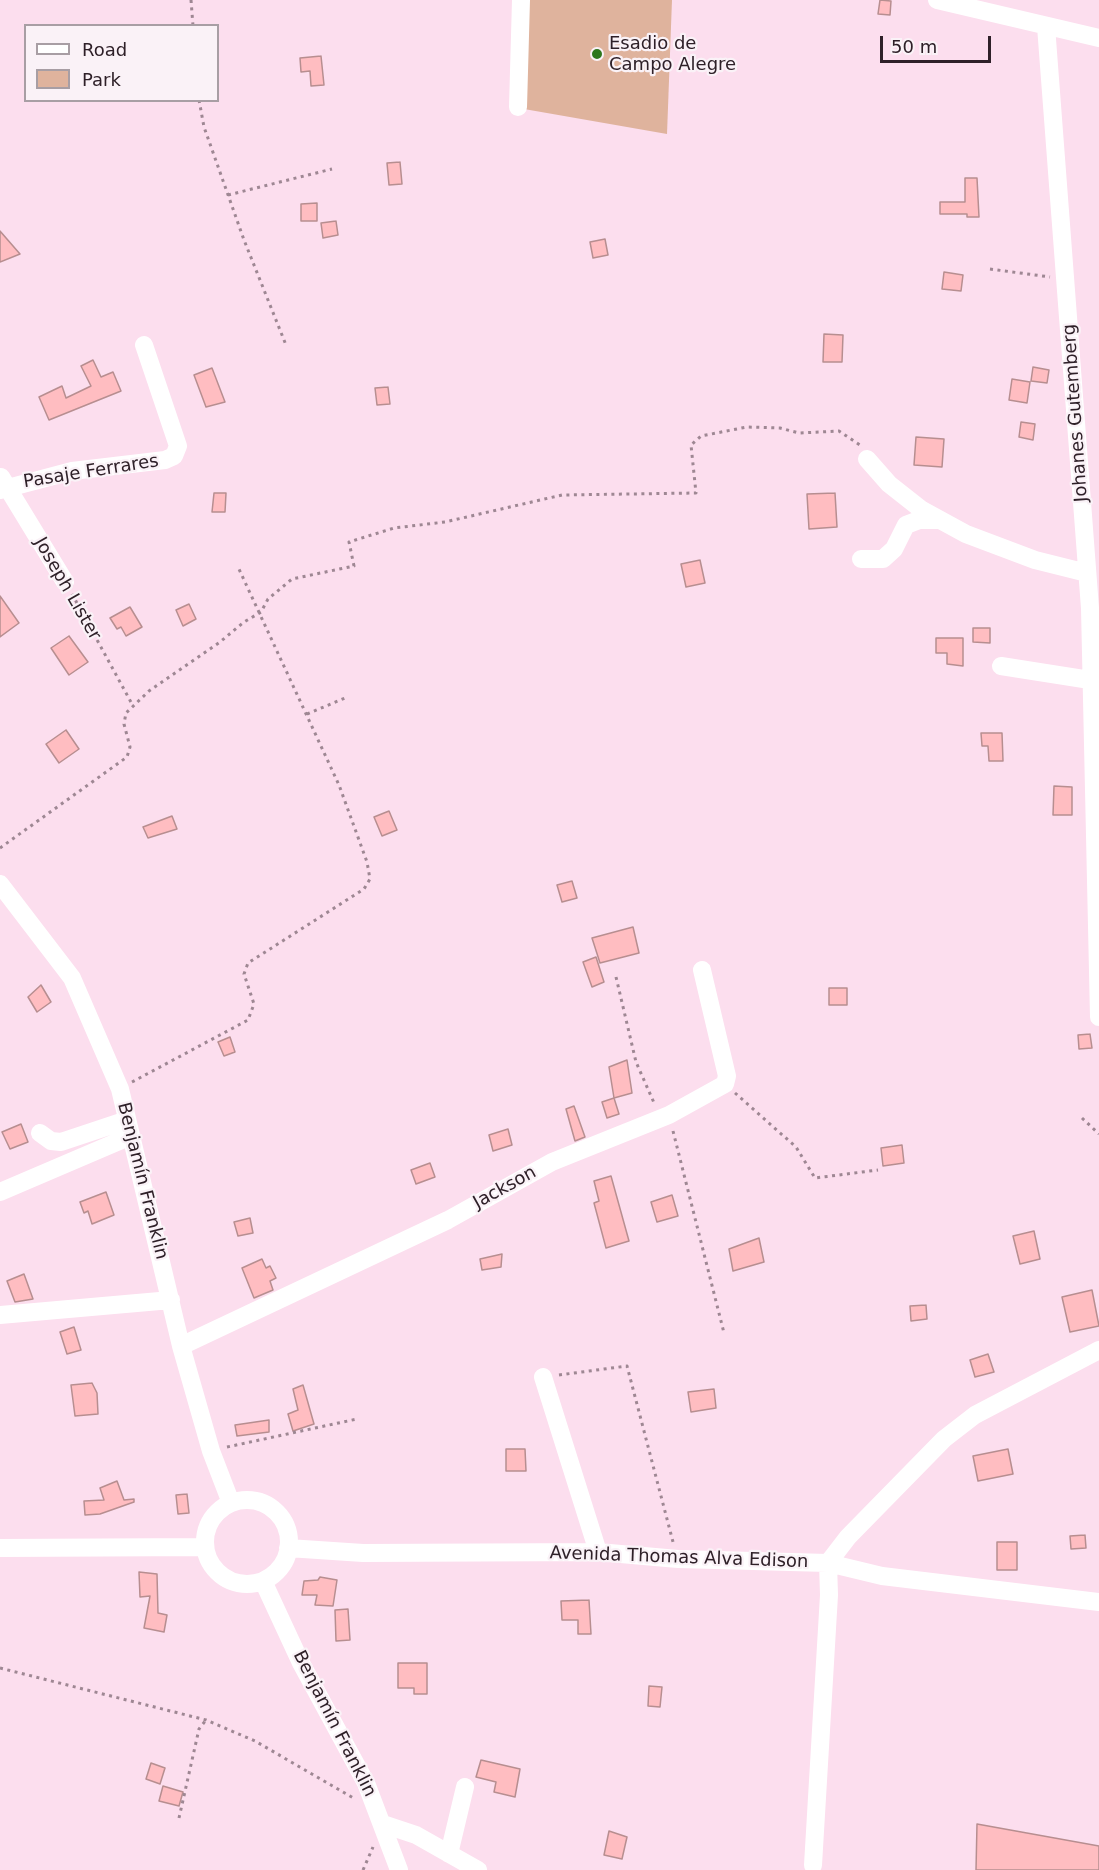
<!DOCTYPE html>
<html>
<head>
<meta charset="utf-8">
<style>
	body { margin:0 }
	#map { position:relative; width:1099px; height:1870px; overflow:hidden; background:#fcdeee; font-family:"DejaVu Sans",sans-serif }
	canvas { display:block }
	.legend { position:absolute; left:24px; top:24px; width:195px; height:78px; box-sizing:border-box; background:#faf2f7; border:2px solid #a89ea4; margin:0; padding:8px 10px; list-style:none; font-size:18px; color:#2e2028 }
	.legend li { display:flex; align-items:center; gap:12px; height:30px }
	.legend b { width:30px; border:2px solid #a89ea4 }
	.scale { position:absolute; left:880px; top:36px; width:111px; height:27px; box-sizing:border-box; border:3px solid #2e2028; border-top:0; padding-left:8px; font-size:18px; line-height:21px; white-space:nowrap; color:#2e2028; -webkit-text-stroke:4px #faf2f7; paint-order:stroke }
</style>
</head>
<body>
<div id="map">
<canvas width="1099" height="1870"></canvas>
<ul class="legend">
<li><b style="height:8px;background:#fff"></b>Road</li>
<li><b style="height:16px;background:#dfb39d"></b>Park</li>
</ul>
<div class="scale">50 m</div>
</div>
<script>
const ctx = document.querySelector('canvas').getContext('2d');
ctx.lineJoin = 'round';
function fill(path, color) { ctx.fillStyle = color; ctx.fill(path, 'evenodd'); }
const toPath = rows => new Path2D(rows.map(r => 'M' + r).join(''));
function trace(path, color, width, dash) { ctx.strokeStyle = color; ctx.lineWidth = width; ctx.lineCap = dash ? 'butt' : 'round'; ctx.setLineDash(dash || []); ctx.stroke(path); }
function drawText(font, color, halo, rows, align = 'center') {
  ctx.font = font + ' "DejaVu Sans",sans-serif'; ctx.lineWidth = 4.5; ctx.setLineDash([]); ctx.textBaseline = 'middle'; ctx.strokeStyle = halo; ctx.fillStyle = color; for (const [text, x, y, turn = 0] of rows) {
    ctx.save(); ctx.translate(x, y); ctx.rotate((+turn || 0) * Math.PI / 180); ctx.textAlign = isNaN(turn) ? turn : align; if (halo) ctx.strokeText(text, 0, 0); ctx.fillText(text, 0, 0); ctx.restore();
  }
}
fill(toPath([
	[526,0,672,0,667,134,524,109]
]), '#dfb39d');
const building = toPath([
	[880,0,891,1,890,15,878,14,880,0],
	[321,56,324,85,311,86,310,71,301,72,300,58,321,56],
	[400,162,402,184,389,185,387,163,400,162],
	[965,178,977,178,979,217,967,217,967,214,940,214,940,202,965,202,965,178],
	[317,203,317,221,301,221,301,204,317,203],
	[336,221,338,235,323,238,321,223,336,221],
	[0,231,20,254,0,262,0,231],
	[605,239,608,255,593,258,590,242,605,239],
	[944,272,963,275,961,291,942,289,944,272],
	[824,334,843,335,842,362,823,362,824,334],
	[93,360,101,377,113,372,121,391,49,420,39,397,62,386,66,398,91,386,81,366,93,360],
	[1033,367,1049,370,1047,383,1031,381,1033,367],
	[212,368,225,402,206,407,194,375,212,368],
	[1012,379,1030,382,1027,403,1009,400,1012,379],
	[388,387,390,404,377,405,375,388,388,387],
	[1021,422,1035,424,1033,440,1019,437,1021,422],
	[916,437,944,439,942,467,914,465,916,437],
	[214,493,226,493,225,512,212,512,214,493],
	[835,493,837,527,809,529,807,494,835,493],
	[700,560,705,583,686,587,681,564,700,560],
	[0,596,19,623,0,637,0,596],
	[189,604,196,619,183,626,176,610,189,604],
	[130,607,142,627,126,636,121,627,117,629,110,618,130,607],
	[973,628,990,628,990,643,973,642,973,628],
	[69,636,88,662,69,675,51,648,69,636],
	[936,638,963,638,963,666,947,664,947,653,936,653,936,638],
	[66,730,79,749,59,763,46,744,66,730],
	[981,733,1002,733,1003,761,989,761,988,746,982,746,981,733],
	[1054,786,1072,787,1072,815,1053,815,1054,786],
	[389,811,397,830,382,836,374,817,389,811],
	[172,816,177,829,148,838,143,827,172,816],
	[572,881,577,898,562,902,557,885,572,881],
	[633,927,639,953,600,963,592,938,633,927],
	[596,957,604,982,592,987,583,962,596,957],
	[41,985,51,1002,37,1012,28,997,41,985],
	[829,988,847,988,847,1005,829,1005,829,988],
	[1090,1034,1092,1048,1079,1049,1078,1035,1090,1034],
	[230,1037,235,1052,224,1056,218,1042,230,1037],
	[627,1060,632,1093,614,1098,609,1067,627,1060],
	[614,1098,619,1114,607,1118,602,1102,614,1098],
	[574,1106,585,1137,575,1141,566,1109,574,1106],
	[21,1124,28,1142,10,1149,2,1132,21,1124],
	[508,1129,512,1145,493,1151,489,1135,508,1129],
	[902,1145,904,1163,883,1166,881,1148,902,1145],
	[430,1163,435,1177,416,1184,411,1170,430,1163],
	[611,1176,629,1241,606,1248,594,1203,599,1201,594,1181,611,1176],
	[106,1192,114,1215,92,1224,88,1211,84,1213,80,1202,106,1192],
	[672,1195,678,1216,657,1222,651,1202,672,1195],
	[250,1218,253,1233,238,1236,234,1222,250,1218],
	[1034,1231,1040,1259,1020,1264,1013,1236,1034,1231],
	[759,1238,764,1262,733,1271,729,1249,759,1238],
	[502,1254,501,1267,482,1270,480,1259,502,1254],
	[262,1259,266,1268,270,1266,276,1278,270,1281,273,1290,254,1298,242,1268,262,1259],
	[24,1274,33,1299,15,1302,7,1281,24,1274],
	[1092,1290,1099,1326,1070,1332,1062,1297,1092,1290],
	[926,1305,927,1319,911,1321,910,1306,926,1305],
	[74,1327,81,1350,67,1354,60,1332,74,1327],
	[988,1354,994,1372,975,1377,970,1360,988,1354],
	[92,1383,97,1393,98,1414,75,1416,71,1385,92,1383],
	[303,1385,314,1424,293,1431,288,1414,298,1410,293,1389,303,1385],
	[714,1389,716,1408,691,1412,688,1392,714,1389],
	[269,1420,269,1432,237,1436,235,1425,269,1420],
	[506,1449,525,1449,526,1471,506,1471,506,1449],
	[1008,1449,1013,1474,978,1481,973,1456,1008,1449],
	[117,1481,124,1500,134,1499,134,1502,100,1514,85,1515,84,1501,104,1500,100,1488,117,1481],
	[187,1494,189,1513,178,1514,176,1495,187,1494],
	[1085,1535,1086,1548,1071,1549,1070,1536,1085,1535],
	[997,1542,1017,1542,1017,1570,997,1570,997,1542],
	[139,1572,157,1574,158,1613,167,1615,164,1632,144,1628,150,1596,140,1597,139,1572],
	[320,1577,337,1580,333,1606,315,1605,317,1595,302,1595,304,1581,318,1580,320,1577],
	[589,1600,591,1634,578,1634,578,1620,562,1620,561,1601,589,1600],
	[348,1609,350,1640,336,1641,335,1610,348,1609],
	[398,1663,427,1663,427,1694,414,1694,414,1688,398,1688,398,1663],
	[649,1686,662,1687,660,1707,648,1706,649,1686],
	[481,1760,520,1769,515,1797,494,1792,496,1782,476,1777,481,1760],
	[151,1763,165,1768,160,1784,146,1779,151,1763],
	[163,1786,183,1792,179,1806,159,1801,163,1786],
	[977,1824,1099,1846,1099,1870,976,1870,977,1824],
	[609,1831,627,1837,622,1859,604,1855,609,1831]
]);
fill(building, '#ffbdc1');
trace(building, '#b78e90', 1.5);
trace(toPath([
	[191,0,193,26],
	[199,100,204,127,244,240,286,345],
	[228,195,332,169],
	[990,269,1050,277],
	[72,594,132,704],
	[307,714,345,698],
	[0,848,127,757,130,747,124,724,126,713,149,691,220,642,244,622,261,612,268,599,292,579,354,566,349,542,394,528,445,522,562,495,696,493,691,445,701,436,747,427,780,428,799,433,839,431,860,445],
	[616,977,636,1062,655,1105],
	[132,1082,248,1020,254,1004,244,974,248,963,364,889,370,879,367,862,339,785,238,567],
	[735,1093,796,1147,815,1178,878,1170],
	[1082,1118,1099,1134],
	[673,1131,724,1333],
	[559,1375,627,1366,673,1542],
	[227,1447,357,1419],
	[0,1668,206,1720,255,1741,355,1799],
	[179,1818,199,1729,206,1720],
	[363,1870,373,1847]
]), '#9e8793', 3, [3, 4.5]);
trace(toPath([
	[937,0,1099,38],
	[1046,26,1090,608,1099,1017],
	[518,107,521,0],
	[867,459,889,484,922,510,966,534,1035,560,1087,573],
	[1,477,65,582],
	[0,490,72,471,165,460,174,456,178,446,144,345],
	[861,559,883,559,894,549,906,525,919,520,940,520],
	[1001,666,1090,680],
	[0,884,72,978,120,1089,181,1346,211,1451,231,1503],
	[40,1133,51,1141,61,1142,127,1120],
	[0,1192,131,1136],
	[0,1315,171,1300],
	[181,1346,448,1220,552,1162,669,1115,725,1084,727,1076,702,970],
	[543,1377,598,1552],
	'205 1542a42 42 0 1 1 84 0a42 42 0 1 1-84 0Z',
	[0,1548,205,1547],
	[288,1548,363,1553,598,1552,678,1559,828,1563,848,1537,944,1439,975,1415,1099,1350],
	[263,1581,301,1663,366,1783,399,1870],
	[383,1824,416,1835,478,1870],
	[449,1854,465,1787],
	[813,1865,829,1595,828,1563,882,1576,1099,1602]
]), '#fff', 18);
for (const [x, y, r, color] of [
	[597,54,6,"#2d771d"]
]) { const dot = new Path2D(); dot.arc(x, y, r, 0, 2 * Math.PI); ctx.fillStyle = color; ctx.fill(dot); trace(dot, '#faf2f7', 2); }
drawText('18px', '#2e2028', '#faf2f7', [
	["Esadio de",609,44],
	["Campo Alegre",609,65]
], 'left');
drawText('18px', '#2e2028', '#faf2f7', [
	["Johanes Gutemberg",1076,413,-94],
	["Pasaje Ferrares",91,472,-9],
	["Joseph Lister",67,589,60],
	["Benjamín Franklin",142,1181,76],
	["Jackson",505,1188,-29],
	["Avenida Thomas Alva Edison",679,1558,2],
	["Benjamín Franklin",334,1724,63]
]);
</script>
</body>
</html>
